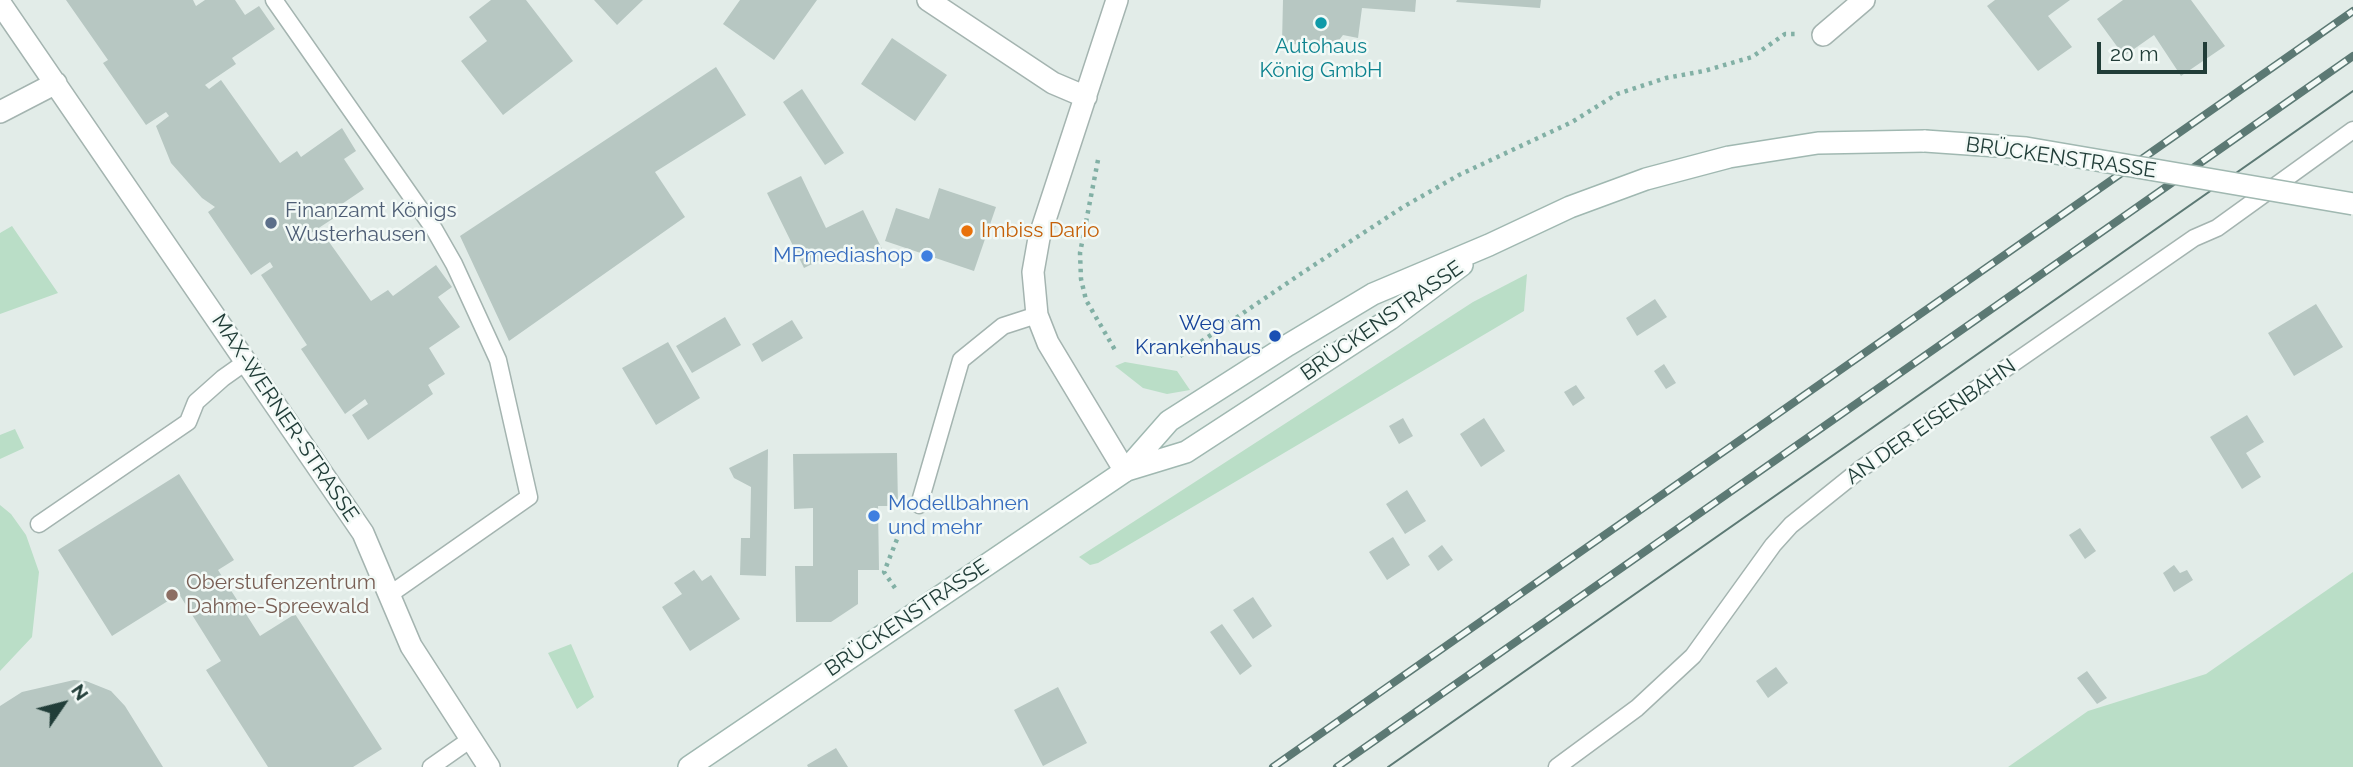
<!DOCTYPE html>
<html>
<head>
<meta charset="utf-8">
<style>
	body { margin:0 }
	#map { position:relative; width:2353px; height:767px; overflow:hidden; background:#e2ece8; font-family:Raleway,sans-serif }
	canvas { display:block }
	.north { position:absolute; left:28px; top:669px; width:70px; height:70px; -webkit-text-stroke:5px #f2f9f6; paint-order:stroke; rotate:55deg; font-size:19px; font-weight:700; line-height:28px; text-align:center; color:#213d38 }
	.north::after { content:''; display:block; margin:auto; width:24px; height:32px; background:#213d38; clip-path:polygon(50% 0,100% 100%,50% 72%,0 100%) }
	.scale { position:absolute; left:2097px; top:42px; width:110px; height:32px; box-sizing:border-box; border:4px solid #213d38; border-top:0; padding-left:9px; font-size:21px; line-height:24px; white-space:nowrap; color:#213d38; -webkit-text-stroke:5px #f2f9f6; paint-order:stroke }
</style>
</head>
<body>
<div id="map">
<canvas width="2353" height="767"></canvas>
<div class="north">N</div>
<div class="scale">20 m</div>
</div>
<script>
const ctx = document.querySelector('canvas').getContext('2d');
ctx.lineJoin = 'round';
function fill(path, color) { ctx.fillStyle = color; ctx.fill(path, 'evenodd'); }
const toPath = rows => new Path2D(rows.map(r => 'M' + r).join(''));
function trace(path, color, width, dash) { ctx.strokeStyle = color; ctx.lineWidth = width; ctx.lineCap = dash ? 'butt' : 'round'; ctx.setLineDash(dash || []); ctx.stroke(path); }
function drawText(font, color, halo, rows, align = 'center') {
  ctx.font = font + ' Raleway,sans-serif'; ctx.lineWidth = 5; ctx.setLineDash([]); ctx.textBaseline = 'middle'; ctx.strokeStyle = halo; ctx.fillStyle = color; for (const [text, x, y, turn = 0] of rows) {
    ctx.save(); ctx.translate(x, y); ctx.rotate((+turn || 0) * Math.PI / 180); ctx.textAlign = isNaN(turn) ? turn : align; if (halo) ctx.strokeText(text, 0, 0); ctx.fillText(text, 0, 0); ctx.restore();
  }
}
fill(toPath([
	[12,226,58,293,0,314,0,233],
	[1527,274,1524,311,1098,563,1090,565,1079,557,1473,302],
	[1125,362,1177,371,1190,390,1167,394,1143,388,1115,366],
	[15,429,24,448,0,459,0,435],
	[0,505,11,514,26,535,39,572,32,637,0,671],
	[2353,572,2353,767,2008,767,2088,711,2206,674],
	[571,644,594,697,577,709,548,653]
]), '#badec7');
fill(toPath([
	[66,0,193,0,196,6,205,0,235,0,245,15,259,6,275,29,232,58,236,64,205,85,209,89,221,80,280,163,297,151,301,157,342,128,356,151,344,159,364,189,336,208,340,214,308,235,310,240,322,232,371,301,388,290,393,296,436,265,452,287,438,297,460,327,429,348,445,374,428,385,433,394,368,440,352,415,368,404,365,399,345,414,301,349,307,345,261,275,273,267,270,262,251,275,208,212,215,207,202,198,171,163,156,126,169,116,166,112,146,125,103,63,108,60],
	[491,0,526,0,573,61,503,115,461,61,487,41,469,17],
	[594,0,643,0,617,25],
	[740,0,817,0,774,60,723,24],
	[1283,0,1416,0,1415,12,1362,8,1358,38,1343,35,1333,48,1282,43],
	[1457,0,1541,0,1540,8,1456,2],
	[1995,0,2070,0,2048,16,2072,47,2038,71,1987,6],
	[2123,0,2191,0,2225,46,2181,76,2154,35,2124,56,2097,19],
	[892,38,947,75,915,121,861,84],
	[716,67,746,115,655,172,685,217,509,341,460,236],
	[802,89,844,153,825,165,783,102],
	[801,176,826,228,863,210,883,251,862,262,853,244,804,268,767,193],
	[939,188,996,207,974,271,885,241,896,208,929,219],
	[1655,299,1667,317,1637,336,1626,318],
	[2316,304,2343,347,2294,376,2268,333],
	[725,317,741,345,692,373,676,346],
	[792,320,803,338,762,362,752,344],
	[668,342,700,398,656,425,622,368],
	[1664,364,1676,383,1666,389,1654,371],
	[1576,385,1585,398,1573,406,1564,392],
	[2247,415,2264,442,2246,453,2261,477,2242,489,2210,437],
	[1403,418,1413,436,1399,444,1389,426],
	[1484,418,1505,451,1481,467,1460,434],
	[768,449,766,576,740,575,741,538,750,538,751,487,734,478,729,468],
	[897,453,898,506,878,506,879,570,858,570,858,604,831,622,796,622,795,566,813,566,813,508,794,509,793,454],
	[179,474,234,560,218,570,260,636,295,614,382,749,353,767,268,767,206,670,221,661,179,594,112,636,58,550],
	[1407,490,1426,521,1405,534,1386,504],
	[2080,528,2096,551,2085,559,2069,535],
	[1393,537,1410,565,1387,580,1369,552],
	[1442,545,1453,560,1438,571,1428,556],
	[2174,565,2180,573,2187,570,2193,580,2174,592,2163,573],
	[694,570,702,581,711,575,740,619,690,651,662,607,682,594,674,583],
	[1253,597,1272,626,1253,639,1233,610],
	[1222,624,1252,666,1240,675,1210,632],
	[1776,667,1788,683,1768,698,1756,681],
	[2087,671,2107,698,2097,704,2077,678],
	[74,680,86,681,111,691,125,706,163,767,0,767,0,706,22,692],
	[1058,687,1087,743,1043,766,1014,710],
	[836,748,848,767,808,767,807,765]
]), '#b7c7c2');
const lane = toPath([
	[274,0,434,229,454,264,498,360,529,497,389,595],
	[919,505,961,360,1003,326,1037,315],
	[39,524,188,422,196,402,223,378,247,361],
	[431,767,471,739],
	[1557,767,1637,708,1693,656,1773,545,1791,525,1862,468,2194,238,2217,228,2353,130]
]);
const street = toPath([
	[928,0,1053,83,1086,97],
	[1117,0,1039,238,1033,272,1037,315,1048,343,1125,471],
	[0,3,363,533,411,646,489,767],
	[1823,35,1864,0],
	[0,112,56,83]
]);
const secondary = toPath([
	[1127,470,1186,452,1390,319,1462,265],
	[689,767,1125,471,1169,421,1288,345,1373,294,1489,245,1570,207,1646,179,1729,157,1818,143,1925,141]
]);
trace(lane, '#a4b4b0', 19);
trace(street, '#a4b4b0', 24);
trace(secondary, '#a0b8b1', 24);
trace(toPath([
	[1098,160,1080,253,1081,279,1086,300,1115,350],
	[1180,356,1302,273,1403,207,1459,175,1572,122,1617,94,1666,78,1704,71,1752,57,1785,34,1797,34],
	[895,588,884,572,903,524]
]), '#82b0a5', 4.5, [3.5, 5]);
trace(lane, '#fff', 16);
trace(street, '#fff', 21);
trace(secondary, '#fff', 21);
trace(toPath([
	[1388,767,2353,91]
]), '#5c7974', 2);
const rail = toPath([
	[1273,767,2353,11],
	[1337,767,2353,56]
]);
trace(rail, '#5c7974', 8);
trace(rail, '#f2f9f6', 5, [16]);
const secondaryBridge = toPath([
	[1925,141,2026,148,2353,204]
]);
trace(secondaryBridge, '#a0b8b1', 24, []);
trace(secondaryBridge, '#fff', 21);
for (const [x, y, r, color] of [
	[1321,23,7,"#0f9aa8"],
	[271,223,7,"#5c6f8a"],
	[967,231,7,"#e8710a"],
	[927,256,7,"#3f7fe0"],
	[1275,336,7,"#1a4fb4"],
	[874,516,7,"#3f7fe0"],
	[172,595,7,"#8d6e63"]
]) { const dot = new Path2D(); dot.arc(x, y, r, 0, 2 * Math.PI); ctx.fillStyle = color; ctx.fill(dot); trace(dot, '#f2f9f6', 2.5); }
drawText('21px', '#0d838f', '#f2f9f6', [
	["Autohaus",1321,47],
	["König GmbH",1321,71]
]);
drawText('21px', '#213d38', '#f2f9f6', [
	["BRÜCKENSTRASSE",2061,158,8],
	["BRÜCKENSTRASSE",1382,321,-35],
	["MAX-WERNER-STRASSE",285,418,56],
	["AN DER EISENBAHN",1931,422,-35],
	["BRÜCKENSTRASSE",907,618,-34]
]);
drawText('21px', '#4e5e75', '#f2f9f6', [
	["Finanzamt Königs",285,211],
	["Wusterhausen",285,235]
], 'left');
drawText('21px', '#c56008', '#f2f9f6', [
	["Imbiss Dario",981,231]
], 'left');
drawText('21px', '#366cbe', '#f2f9f6', [
	["MPmediashop",913,256],
	["Modellbahnen",888,504,"left"],
	["und mehr",888,528,"left"]
], 'right');
drawText('21px', '#164399', '#f2f9f6', [
	["Weg am",1261,324],
	["Krankenhaus",1261,348]
], 'right');
drawText('21px', '#785e54', '#f2f9f6', [
	["Oberstufenzentrum",186,583],
	["Dahme-Spreewald",186,607]
], 'left');
</script>
</body>
</html>
